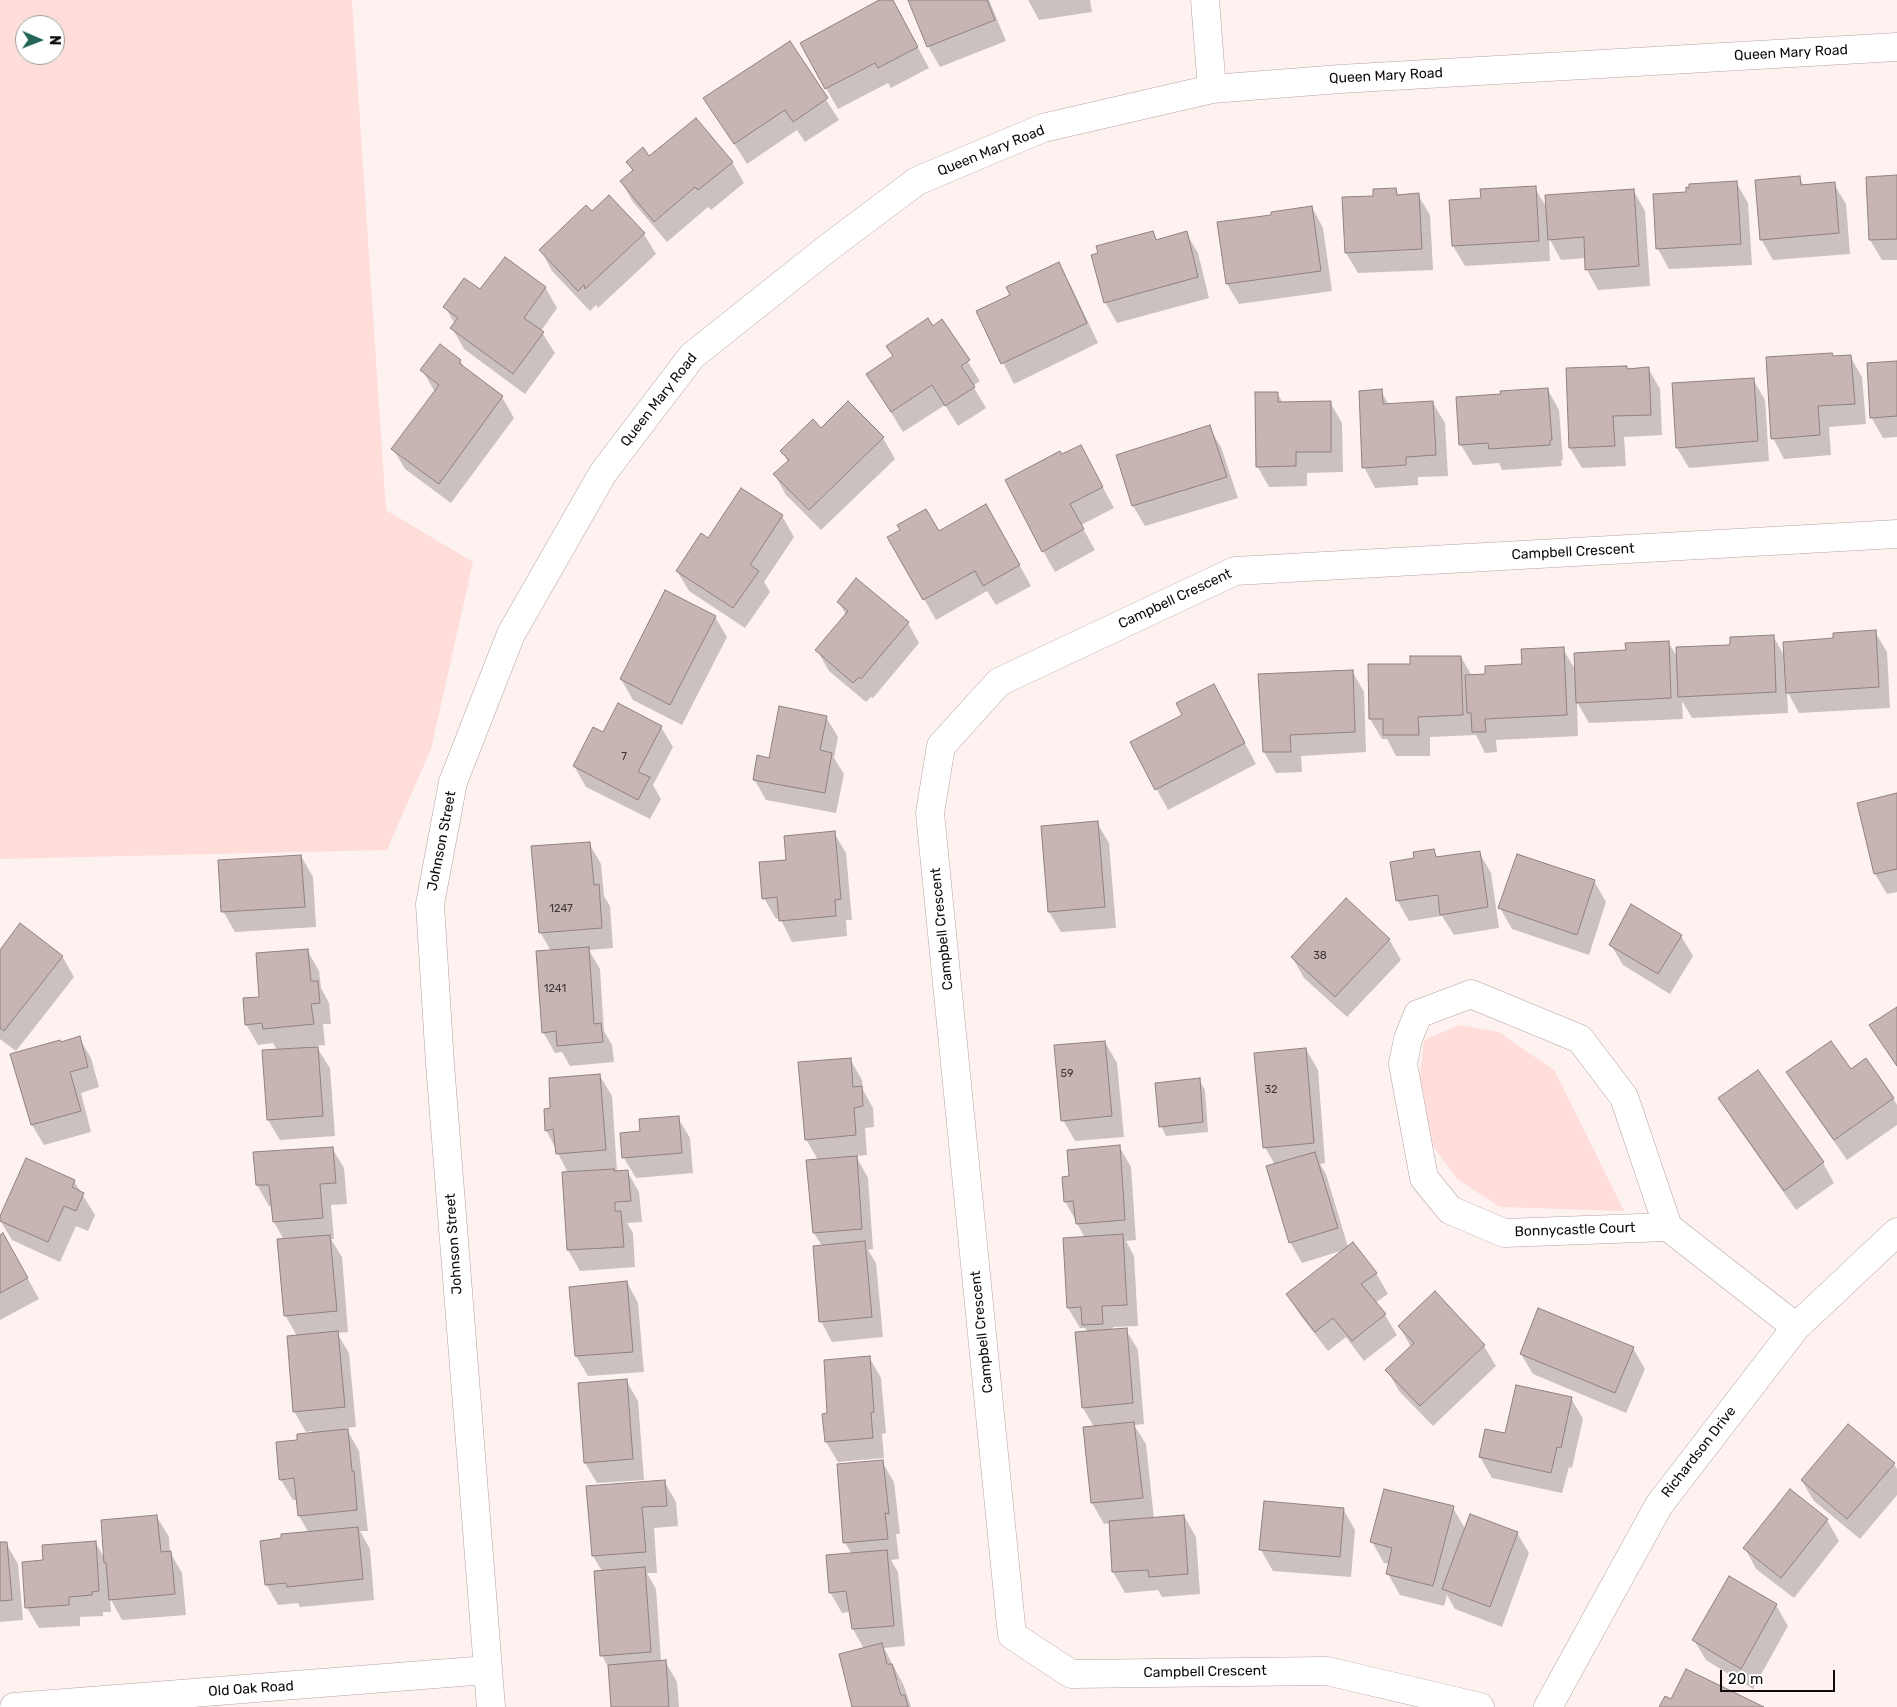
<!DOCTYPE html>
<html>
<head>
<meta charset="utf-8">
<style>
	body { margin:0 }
	#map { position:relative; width:1897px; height:1707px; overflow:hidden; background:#fef2f1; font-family:Rubik,sans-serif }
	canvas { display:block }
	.north { position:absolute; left:15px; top:15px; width:50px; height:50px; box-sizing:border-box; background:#fff; border:1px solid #9f9d9d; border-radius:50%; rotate:91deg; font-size:14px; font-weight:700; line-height:20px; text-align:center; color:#100b0a }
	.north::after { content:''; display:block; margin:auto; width:18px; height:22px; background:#236555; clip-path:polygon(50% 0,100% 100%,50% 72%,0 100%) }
	.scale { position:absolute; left:1720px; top:1670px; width:115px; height:22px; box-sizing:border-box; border:2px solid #100b0a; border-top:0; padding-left:6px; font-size:15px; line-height:18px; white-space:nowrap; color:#100b0a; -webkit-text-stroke:4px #fff; paint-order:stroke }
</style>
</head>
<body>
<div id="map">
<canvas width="1897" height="1707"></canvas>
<div class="north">N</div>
<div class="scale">20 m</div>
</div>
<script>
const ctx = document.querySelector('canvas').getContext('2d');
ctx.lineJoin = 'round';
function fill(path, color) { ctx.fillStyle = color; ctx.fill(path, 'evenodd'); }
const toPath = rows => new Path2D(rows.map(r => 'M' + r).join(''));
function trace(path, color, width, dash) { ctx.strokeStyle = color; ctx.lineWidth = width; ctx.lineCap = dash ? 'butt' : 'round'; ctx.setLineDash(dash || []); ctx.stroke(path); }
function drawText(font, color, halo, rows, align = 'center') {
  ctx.font = font + ' Rubik,sans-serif'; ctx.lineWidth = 5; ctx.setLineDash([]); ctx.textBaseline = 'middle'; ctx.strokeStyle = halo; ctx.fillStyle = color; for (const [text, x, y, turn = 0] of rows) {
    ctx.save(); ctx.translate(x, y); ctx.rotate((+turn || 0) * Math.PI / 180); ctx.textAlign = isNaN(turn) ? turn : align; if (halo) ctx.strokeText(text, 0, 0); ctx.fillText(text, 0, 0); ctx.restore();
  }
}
fill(toPath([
	[0,0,352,0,386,510,473,562,431,749,387,850,0,859],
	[25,25,55,25,55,55,25,55],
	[1460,1025,1499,1032,1555,1071,1624,1211,1500,1207,1457,1179,1433,1146,1420,1076,1424,1040]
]), '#ffddda');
fill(toPath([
	[882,0,892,0,929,68,891,88,888,83,838,109,826,88],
	[909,0,989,0,1006,41,940,67,928,46],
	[1028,0,1090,0,1092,12,1039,20],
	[789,42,839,120,805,142,797,130,747,164,705,98],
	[649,158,732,162,744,183,711,210,708,207,667,242,633,202,621,181,633,171,627,162],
	[1897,176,1897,260,1882,260,1870,240],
	[1799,177,1804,186,1834,184,1846,204,1850,254,1773,260,1761,239],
	[1736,182,1748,203,1752,265,1669,269,1658,249,1690,189],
	[1535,188,1547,208,1633,190,1645,211,1650,286,1598,290,1587,270,1586,258,1561,260,1549,238,1550,261,1465,266,1453,246,1482,199],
	[1396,190,1399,196,1418,195,1430,215,1433,270,1358,273,1346,253,1374,197],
	[1312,207,1323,228,1332,291,1239,304,1227,284,1273,216],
	[592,213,644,234,656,254,598,308,596,305,590,311,552,271,541,250],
	[1153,232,1157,240,1186,233,1198,253,1209,298,1117,323,1105,302],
	[1058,264,1070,284,1098,343,1014,384,977,312,1011,295],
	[545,287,557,308,541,331,555,353,525,394,464,349,452,328,455,324,445,307,481,291],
	[942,321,980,381,973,386,986,408,958,426,945,405,903,432,867,374,894,357],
	[1850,356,1862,377,1866,424,1829,427,1831,455,1784,459,1773,438,1833,357],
	[460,360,465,369,502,397,514,418,451,503,405,469,393,449,435,392,422,370],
	[1897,363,1897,437,1883,438,1871,417],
	[1626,367,1628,370,1648,368,1660,389,1662,435,1624,437,1626,466,1582,468,1570,448],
	[1753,379,1765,400,1769,461,1689,468,1677,448],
	[1548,390,1559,410,1563,460,1561,460,1562,466,1502,470,1499,463,1473,465,1461,445],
	[1381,391,1389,405,1433,403,1445,423,1448,476,1418,477,1418,485,1375,488,1364,467],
	[1277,393,1283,403,1330,402,1342,423,1343,472,1307,473,1307,486,1269,487,1257,466],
	[1209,427,1221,447,1238,498,1145,526,1133,506,1117,456],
	[821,429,883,438,895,459,821,530,786,495,775,475,788,462,782,451],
	[1062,456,1092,467,1114,508,1081,525,1095,550,1055,572,1043,551],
	[782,516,794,537,764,582,770,592,745,628,689,591,677,571],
	[998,526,1031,586,996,605,987,591,936,620,889,537],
	[839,602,908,623,919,643,873,698,871,697,866,702,829,671,817,650,846,615],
	[715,617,727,637,682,725,633,700,621,679],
	[1875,632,1887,652,1890,708,1799,713,1787,691,1788,713,1692,718,1682,701,1683,719,1589,723,1577,702,1578,736,1496,740,1497,752,1485,753,1476,735,1430,737,1430,756,1396,756,1387,739,1382,739,1370,719,1411,665,1461,657,1472,676,1487,676,1524,665,1563,649,1576,671,1627,651,1668,642,1678,658,1773,636,1785,657,1835,640],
	[1352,671,1364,692,1366,752,1301,756,1302,772,1276,773,1264,752,1259,675],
	[1225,706,1256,764,1168,810,1132,743],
	[826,717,838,737,834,758,844,774,836,813,766,800,754,779],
	[661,727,673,747,653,785,661,799,650,819,586,787,574,766,604,733],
	[1897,794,1897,892,1887,894,1875,874],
	[1097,823,1109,843,1116,928,1061,932,1049,912],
	[834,833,846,853,852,920,846,920,847,936,792,942,780,918,776,919,764,898,787,861],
	[589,843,601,864,604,896,610,906,613,948,589,950,600,969,604,1031,612,1045,614,1062,570,1066,562,1052,555,1053,543,1032,551,951,540,932],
	[1433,850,1438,858,1479,852,1491,873,1499,928,1454,935,1442,916,1409,921,1397,900,1416,859],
	[301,856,313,877,316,927,235,932,223,911],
	[1594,881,1606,902,1589,955,1512,929,1500,908],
	[1681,936,1693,956,1670,994,1623,965,1611,945],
	[1389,939,1401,960,1347,1017,1304,978,1292,957],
	[307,950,319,971,321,988,329,1003,331,1024,323,1024,325,1045,316,1046,330,1068,335,1136,280,1140,268,1120,277,1050,273,1043,258,1045,246,1024,261,998],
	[0,953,62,956,74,977,16,1051,0,1039],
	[1897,1008,1897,1067,1871,1026],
	[79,1038,91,1058,99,1087,81,1093,91,1132,44,1145,32,1125,61,1043],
	[1105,1042,1117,1063,1124,1137,1075,1141,1063,1120],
	[1306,1049,1318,1070,1325,1163,1320,1164,1326,1174,1348,1247,1376,1273,1388,1294,1375,1303,1385,1315,1397,1335,1364,1361,1346,1337,1328,1351,1300,1315,1288,1295,1344,1250,1302,1263,1290,1242,1275,1165,1265,1147],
	[850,1059,862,1080,863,1090,873,1108,874,1127,865,1128,867,1155,856,1156,868,1178,873,1249,868,1250,876,1263,883,1337,832,1342,821,1321,822,1246,814,1233,818,1160,806,1139],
	[1850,1071,1893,1098,1897,1105,1897,1125,1847,1160,1800,1093,1788,1073],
	[600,1076,612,1096,617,1172,627,1171,639,1192,642,1222,627,1223,633,1233,635,1267,580,1271,568,1250,563,1174,568,1173,546,1130,551,1109],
	[1199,1080,1205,1090,1208,1132,1166,1136,1161,1126],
	[1720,1099,1823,1163,1834,1183,1796,1210,1732,1119],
	[678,1118,690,1138,693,1173,636,1178,624,1158,641,1132],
	[1119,1146,1131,1167,1136,1240,1126,1241,1134,1256,1138,1326,1113,1327,1113,1331,1126,1330,1138,1350,1144,1424,1134,1425,1146,1444,1154,1519,1184,1516,1196,1537,1200,1594,1162,1597,1158,1590,1125,1593,1113,1572,1110,1523,1104,1524,1092,1503,1084,1428,1094,1427,1083,1408,1088,1333,1085,1328,1080,1328,1068,1308,1085,1238,1065,1201,1071,1177],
	[332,1148,344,1168,347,1204,331,1205,334,1239,331,1239,342,1257,348,1332,337,1333,349,1353,356,1427,346,1428,359,1451,368,1531,360,1531,370,1549,374,1600,300,1607,298,1603,278,1605,266,1584,283,1539,309,1533,299,1516,298,1500,293,1500,281,1480,298,1441,312,1434,312,1431,306,1432,294,1411,297,1336,285,1315,284,1240,274,1222,272,1206,269,1206,257,1185,255,1154],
	[74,1181,95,1215,88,1231,76,1226,60,1262,12,1240,0,1220],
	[0,1236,15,1255,39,1299,0,1320],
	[627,1282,638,1303,644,1372,588,1376,576,1356],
	[1399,1326,1484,1346,1496,1366,1433,1426,1399,1391,1387,1370,1411,1347],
	[1633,1348,1645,1369,1626,1413,1533,1374,1521,1354],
	[869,1357,881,1378,886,1433,882,1434,884,1458,838,1462,826,1442,829,1414],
	[626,1380,638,1401,644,1480,597,1483,585,1463],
	[1571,1398,1583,1419,1572,1468,1569,1467,1562,1493,1492,1478,1480,1457,1486,1430,1506,1435],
	[882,1462,894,1482,900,1534,896,1534,899,1559,891,1560,898,1572,905,1646,884,1648,904,1686,911,1707,853,1707,864,1649,853,1629,850,1612,842,1613,830,1592,852,1554,845,1543],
	[895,1677,898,1681,903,1701,901,1702],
	[1894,1464,1897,1469,1897,1495,1860,1539,1814,1501,1802,1481],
	[664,1481,676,1502,678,1526,654,1528,657,1573,647,1573,656,1589,661,1661,665,1661,677,1682,679,1707,613,1707,609,1669,602,1655,602,1571,593,1556,588,1487],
	[1790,1491,1827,1520,1839,1541,1794,1598,1756,1569,1745,1548],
	[1453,1508,1466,1530,1517,1533,1529,1553,1502,1627,1455,1609,1447,1595,1444,1606,1400,1595,1388,1574,1390,1564,1384,1563,1372,1542],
	[1343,1509,1355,1530,1351,1577,1273,1571,1261,1550],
	[157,1517,169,1537,170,1552,182,1573,186,1615,122,1620,110,1598,111,1612,103,1612,103,1616,80,1617,80,1626,39,1628,27,1608,45,1561,95,1542,105,1559],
	[0,1543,6,1543,18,1564,23,1620,0,1622],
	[1776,1605,1788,1626,1753,1689,1706,1660,1694,1640]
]), '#0003');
const building = toPath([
	[879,0,893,0,918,47,878,68,875,63,825,89,800,43,879,0],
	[908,0,987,0,995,20,927,47,908,0],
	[790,41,828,98,793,122,785,110,734,144,703,98,790,41],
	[696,118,733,162,698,190,695,187,654,222,620,181,633,170,626,162,643,147,649,156,696,118],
	[1897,175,1897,239,1869,240,1866,177,1897,175],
	[1800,176,1801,185,1835,182,1839,233,1760,240,1755,180,1800,176],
	[1737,181,1741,244,1656,249,1653,194,1686,192,1686,187,1689,188,1689,184,1737,181],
	[1536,186,1539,241,1452,246,1449,200,1481,198,1480,189,1536,186],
	[1396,188,1397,195,1419,193,1422,249,1345,253,1342,197,1373,196,1373,189,1396,188],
	[1634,189,1639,266,1585,270,1584,237,1548,240,1545,195,1634,189],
	[609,195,645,233,585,289,584,285,578,291,539,250,586,205,592,211,609,195],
	[1312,206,1321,271,1226,284,1217,222,1271,215,1271,212,1312,206],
	[1153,231,1156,240,1187,231,1198,277,1104,303,1091,255,1098,253,1096,246,1153,231],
	[505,257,546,287,524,318,544,332,513,374,450,328,458,318,443,307,464,278,480,289,505,257],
	[1059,262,1087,323,1001,364,976,311,1010,295,1006,287,1059,262],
	[928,318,933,326,942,319,970,360,961,366,975,387,945,406,932,385,891,412,866,374,893,356,886,346,928,318],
	[440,344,461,360,459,363,503,396,439,484,391,449,439,385,420,370,440,344],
	[1832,353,1833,356,1851,355,1855,404,1818,406,1820,435,1771,439,1766,357,1832,353],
	[1897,361,1897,416,1870,418,1867,363,1897,361],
	[1624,366,1627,366,1627,369,1649,367,1651,415,1613,416,1615,446,1569,448,1566,368,1624,366],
	[1754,378,1758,441,1676,448,1672,383,1754,378],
	[1548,388,1552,440,1550,440,1550,445,1489,449,1488,443,1459,445,1456,397,1501,394,1500,391,1548,388],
	[1382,389,1383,404,1433,401,1436,455,1406,457,1406,465,1362,468,1359,391,1382,389],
	[1255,392,1278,392,1278,402,1331,401,1331,452,1296,452,1296,466,1256,467,1255,392],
	[848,401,884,437,809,510,773,474,789,460,780,451,813,419,821,428,848,401],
	[1210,425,1227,477,1132,506,1116,455,1210,425],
	[1081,445,1103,487,1070,504,1084,529,1042,552,1005,480,1060,451,1062,454,1081,445],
	[741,488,783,515,750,565,759,571,733,608,676,571,701,533,708,538,741,488],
	[986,504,1020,565,983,586,975,571,923,600,887,537,900,530,897,525,926,509,939,531,986,504],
	[856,578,909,622,861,679,859,677,853,683,815,650,848,611,837,602,856,578],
	[665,590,716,616,670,705,620,679,665,590],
	[1876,630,1879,687,1786,693,1783,642,1833,638,1833,633,1876,630],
	[1774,635,1776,692,1678,697,1676,647,1728,645,1730,644,1730,637,1774,635],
	[1669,641,1671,698,1576,703,1574,653,1626,650,1625,643,1669,641],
	[1564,647,1567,715,1485,719,1486,732,1472,732,1471,713,1467,713,1465,675,1485,674,1485,666,1522,664,1521,649,1564,647],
	[1410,656,1461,656,1463,715,1418,717,1419,735,1383,735,1383,719,1369,719,1368,664,1410,664,1410,656],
	[1353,670,1355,732,1290,735,1291,752,1263,752,1258,674,1353,670],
	[1214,684,1245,743,1155,790,1130,742,1182,715,1176,703,1214,684],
	[618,703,662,726,638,772,650,777,638,800,573,766,593,727,603,732,618,703],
	[779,706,827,716,820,750,832,753,825,793,753,780,757,755,769,758,779,706],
	[1897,793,1897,869,1874,874,1857,803,1897,793],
	[1098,821,1105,907,1048,912,1041,826,1098,821],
	[835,831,841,899,835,900,836,916,779,921,777,897,762,899,759,862,786,860,784,836,835,831],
	[590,842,594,885,599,884,602,928,539,933,531,846,590,842],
	[1434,849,1436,857,1480,851,1488,907,1440,915,1438,895,1396,901,1390,862,1414,858,1413,852,1434,849],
	[1517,854,1595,880,1577,935,1498,908,1517,854],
	[301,855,305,907,221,912,218,860,301,855],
	[1346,898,1390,939,1335,997,1291,957,1346,898],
	[1631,904,1682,935,1658,974,1609,945,1631,904],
	[20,923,63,956,4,1031,0,1028,0,950,20,923],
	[589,947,594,1024,601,1023,603,1042,557,1046,556,1031,542,1033,536,951,589,947],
	[308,949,311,981,318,981,320,1003,311,1004,314,1024,263,1029,262,1023,245,1025,243,998,259,997,256,953,308,949],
	[1897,1007,1897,1066,1869,1025,1897,1007],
	[80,1036,88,1067,70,1072,81,1111,31,1125,10,1054,60,1040,61,1042,80,1036],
	[1105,1041,1112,1116,1061,1121,1054,1045,1105,1041],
	[1831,1041,1851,1069,1866,1058,1894,1098,1834,1140,1786,1072,1831,1041],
	[318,1047,323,1116,267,1120,262,1050,318,1047],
	[1306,1048,1314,1143,1263,1148,1254,1053,1306,1048],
	[851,1058,853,1087,862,1086,863,1106,854,1108,856,1135,805,1140,798,1062,851,1058],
	[1758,1070,1824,1162,1784,1191,1718,1098,1758,1070],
	[600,1074,606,1150,556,1154,553,1129,545,1131,544,1109,550,1108,549,1078,600,1074],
	[1200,1078,1203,1122,1159,1127,1155,1083,1200,1078],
	[679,1116,682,1153,622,1158,620,1133,640,1131,639,1119,679,1116],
	[1120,1145,1125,1220,1076,1224,1073,1201,1064,1202,1062,1177,1069,1176,1067,1150,1120,1145],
	[333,1147,336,1183,320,1184,323,1218,273,1222,269,1185,256,1185,253,1152,333,1147],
	[1315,1152,1338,1228,1289,1243,1266,1166,1315,1152],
	[857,1156,862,1229,813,1233,806,1160,857,1156],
	[26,1158,75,1180,72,1187,84,1193,76,1211,64,1206,48,1242,0,1221,0,1216,26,1158],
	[614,1169,614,1171,628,1170,631,1201,615,1202,615,1211,621,1211,624,1247,567,1250,562,1172,614,1169],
	[3,1233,28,1278,0,1293,0,1235,3,1233],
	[1123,1234,1127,1305,1102,1306,1103,1324,1082,1325,1081,1307,1067,1308,1063,1238,1123,1234],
	[330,1235,337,1311,284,1316,277,1239,330,1235],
	[865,1241,872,1317,819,1322,813,1246,865,1241],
	[1353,1242,1377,1273,1361,1284,1386,1314,1352,1341,1333,1318,1315,1332,1286,1294,1353,1242],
	[627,1281,633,1352,575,1356,569,1287,627,1281],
	[1435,1291,1485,1345,1420,1406,1385,1370,1414,1343,1398,1326,1435,1291],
	[1538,1308,1634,1347,1615,1393,1520,1354,1538,1308],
	[1127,1328,1133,1403,1082,1408,1075,1332,1127,1328],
	[338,1331,345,1407,293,1412,287,1336,338,1331],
	[870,1356,874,1412,871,1413,873,1438,825,1442,822,1414,827,1413,824,1360,870,1356],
	[627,1379,633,1459,584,1463,578,1383,627,1379],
	[1516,1385,1572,1397,1561,1448,1557,1447,1551,1473,1479,1457,1485,1429,1505,1433,1516,1385],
	[1134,1422,1143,1498,1091,1503,1083,1427,1134,1422],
	[1848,1424,1895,1463,1847,1519,1801,1480,1848,1424],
	[348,1429,352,1471,354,1471,357,1510,298,1516,294,1478,280,1480,279,1479,276,1442,297,1440,297,1434,348,1429],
	[883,1460,889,1514,885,1513,888,1539,843,1543,837,1464,883,1460],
	[665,1480,667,1506,642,1507,646,1552,592,1556,586,1486,665,1480],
	[1384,1489,1454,1506,1433,1586,1386,1574,1392,1548,1370,1542,1384,1489],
	[1790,1489,1828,1519,1781,1578,1743,1548,1790,1489],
	[1264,1501,1344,1508,1340,1557,1259,1550,1264,1501],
	[1470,1514,1518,1532,1490,1607,1442,1589,1470,1514],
	[157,1515,161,1552,171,1551,175,1594,109,1600,106,1563,104,1563,101,1520,157,1515],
	[1184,1515,1188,1574,1149,1577,1148,1570,1112,1572,1109,1521,1184,1515],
	[358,1527,363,1579,287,1587,286,1583,265,1585,260,1541,281,1538,281,1534,358,1527],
	[96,1541,99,1591,92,1592,92,1595,69,1597,69,1605,25,1608,22,1562,43,1560,42,1545,96,1541],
	[0,1542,7,1542,12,1600,0,1601,0,1542],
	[887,1550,894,1626,852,1629,846,1591,829,1593,826,1555,887,1550],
	[645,1567,651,1652,600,1656,594,1571,645,1567],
	[1729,1576,1777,1604,1741,1669,1692,1640,1729,1576],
	[882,1643,887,1664,892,1664,901,1695,905,1695,908,1707,852,1707,839,1654,882,1643],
	[666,1660,669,1707,611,1707,608,1665,666,1660],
	[1686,1669,1764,1707,1659,1707,1665,1696,1671,1699,1686,1669]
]);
fill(building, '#c7b5b4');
trace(building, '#91807f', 1);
const minor = toPath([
	[1205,0,1212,89],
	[1668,1227,1504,1233,1450,1210,1424,1178,1403,1064,1408,1039,1418,1014,1471,994,1580,1039,1624,1097,1668,1227,1796,1327],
	[14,1707,487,1670],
	[491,1707,440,1064,430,904,453,782,511,634,603,473,692,356,829,247,917,181,1043,128,1212,89,1340,79,1897,47],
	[1480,1707,1327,1671,1071,1674,1012,1635,930,813,941,746,999,682,1235,571,1897,534],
	[1548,1707,1659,1505,1796,1327,1897,1232]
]);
trace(minor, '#b5a3a2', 29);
trace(minor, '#fff', 28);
drawText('11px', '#3e3634', null, [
	["7",624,757],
	["1247",561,909],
	["38",1320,956],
	["1241",555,989],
	["59",1067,1074],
	["32",1271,1090]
]);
drawText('14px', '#100b0a', '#fff', [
	["Queen Mary Road",1791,53,-3],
	["Queen Mary Road",1386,76,-3],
	["Queen Mary Road",991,151,-22],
	["Queen Mary Road",659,400,-52],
	["Campbell Crescent",1573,552,-3],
	["Campbell Crescent",1175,599,-25],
	["Johnson Street",442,841,-79],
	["Campbell Crescent",942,929,-96],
	["Bonnycastle Court",1575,1230,-2],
	["Johnson Street",454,1244,-94],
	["Campbell Crescent",982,1332,-96],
	["Richardson Drive",1699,1452,-52],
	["Campbell Crescent",1205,1672,-1],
	["Old Oak Road",251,1689,-4]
]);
</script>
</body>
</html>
